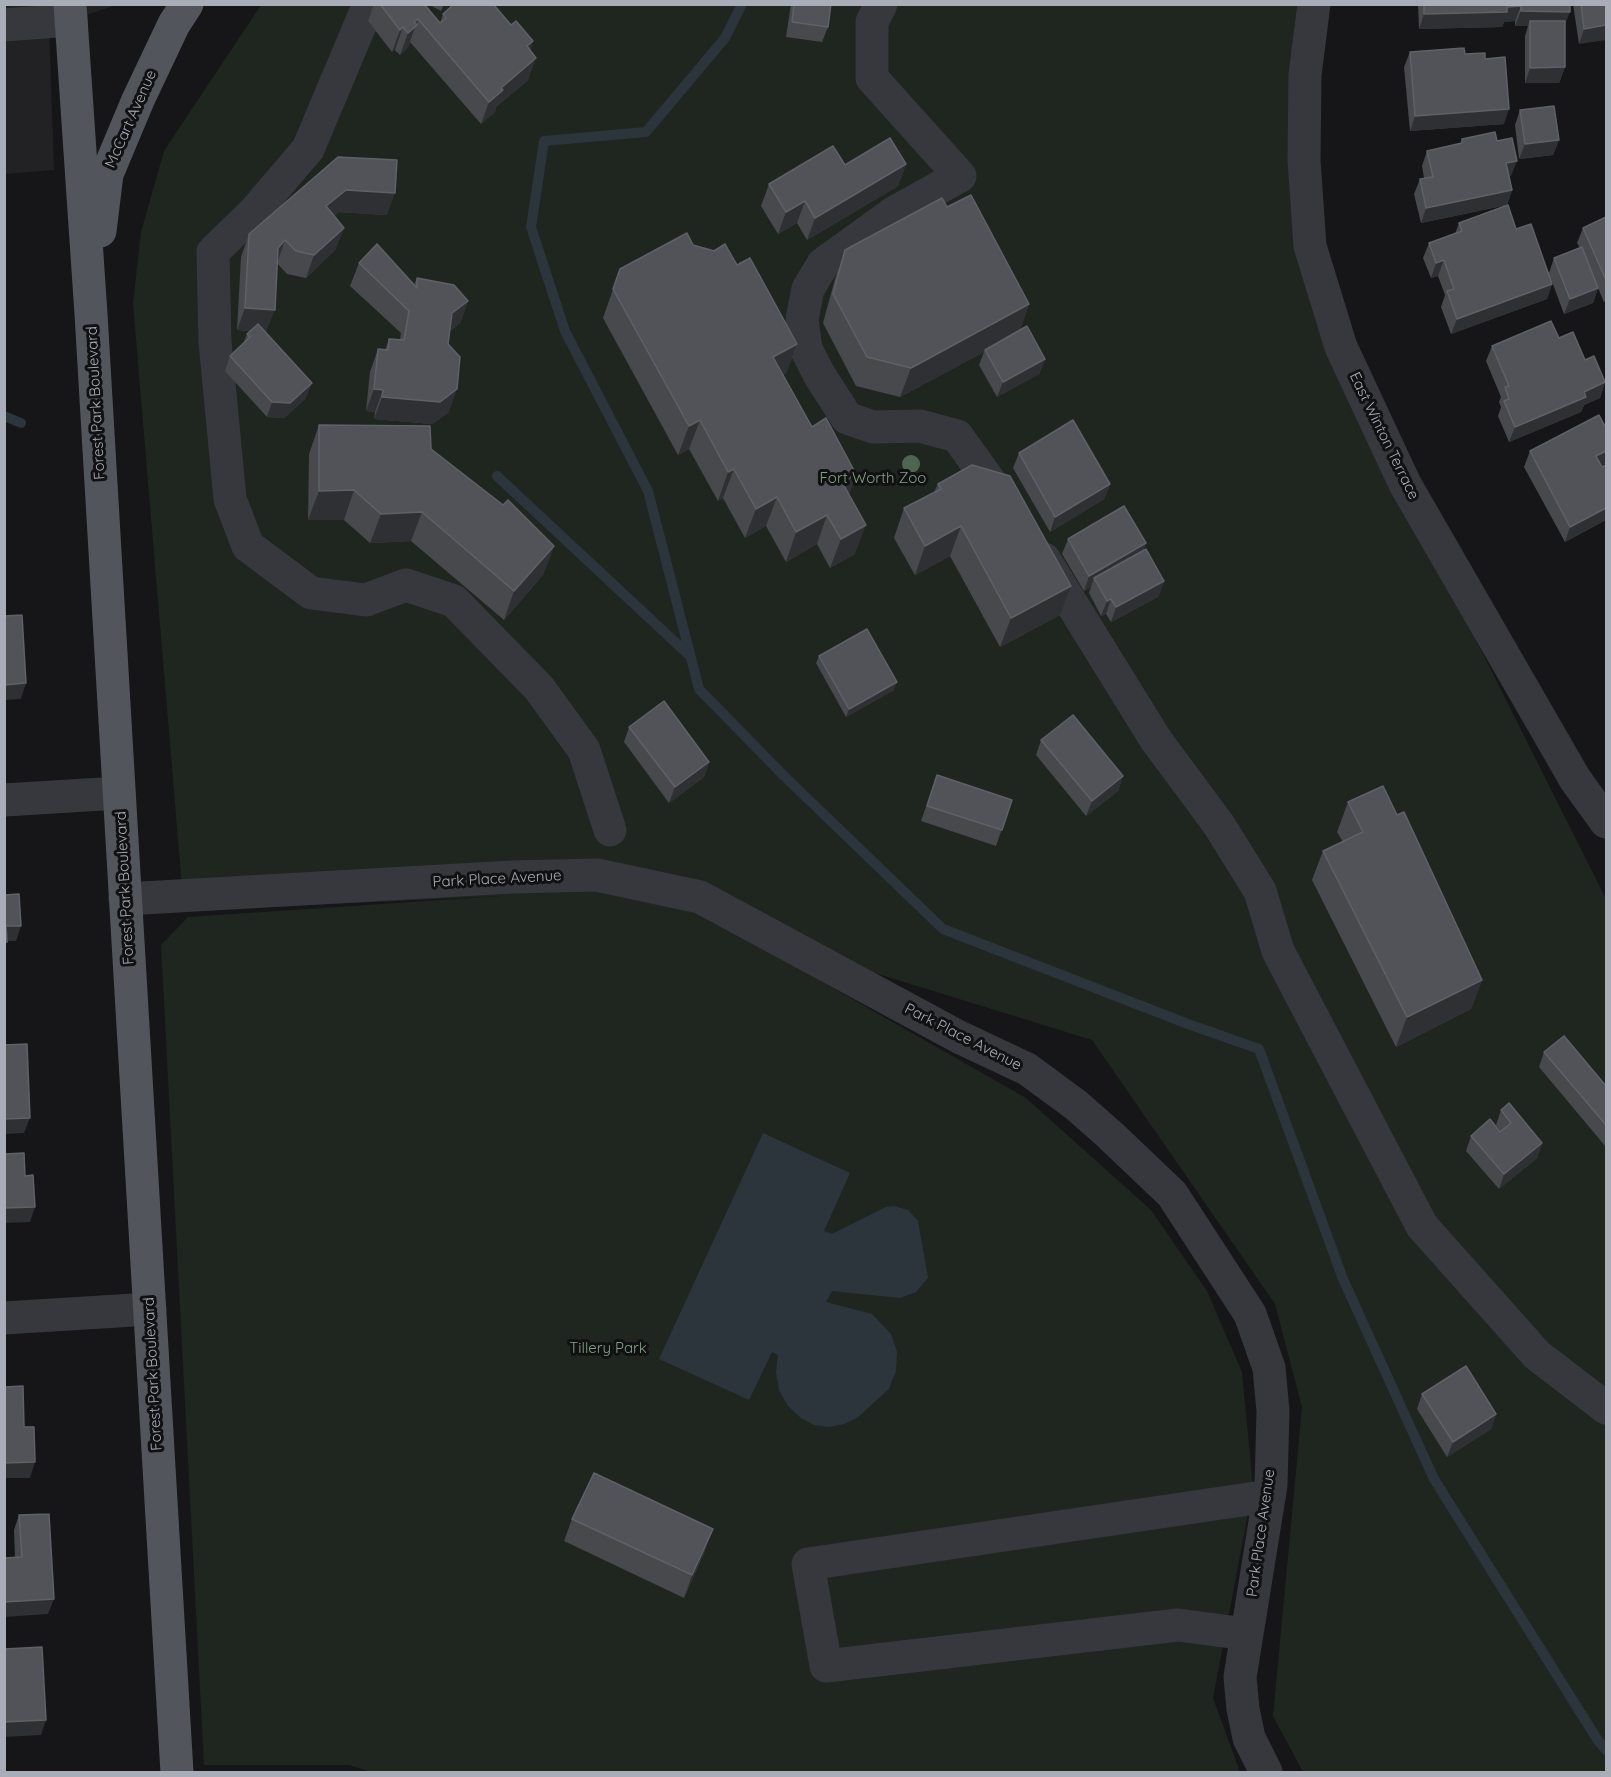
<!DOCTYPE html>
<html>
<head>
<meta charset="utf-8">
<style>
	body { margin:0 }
	#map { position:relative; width:1611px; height:1777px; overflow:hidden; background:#161618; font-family:Quicksand,sans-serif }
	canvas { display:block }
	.frame { position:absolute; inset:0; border:6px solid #a8adb8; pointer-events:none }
</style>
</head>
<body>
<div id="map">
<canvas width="1611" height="1777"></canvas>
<div class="frame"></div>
</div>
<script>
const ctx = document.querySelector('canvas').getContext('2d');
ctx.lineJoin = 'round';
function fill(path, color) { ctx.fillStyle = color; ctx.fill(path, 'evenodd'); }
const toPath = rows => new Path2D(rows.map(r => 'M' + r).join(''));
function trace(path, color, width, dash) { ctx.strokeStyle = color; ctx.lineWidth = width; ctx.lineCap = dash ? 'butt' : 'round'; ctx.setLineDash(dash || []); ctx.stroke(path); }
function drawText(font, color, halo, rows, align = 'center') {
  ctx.font = font + ' Quicksand,sans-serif'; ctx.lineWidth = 6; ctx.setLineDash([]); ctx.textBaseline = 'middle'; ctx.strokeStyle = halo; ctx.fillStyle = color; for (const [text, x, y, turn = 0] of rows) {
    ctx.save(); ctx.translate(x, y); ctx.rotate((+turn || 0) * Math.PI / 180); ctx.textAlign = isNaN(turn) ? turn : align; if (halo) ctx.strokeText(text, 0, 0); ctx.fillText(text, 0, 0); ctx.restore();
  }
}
fill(toPath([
	[5,5,117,5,49,27,54,170,5,174]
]), '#222225');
fill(toPath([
	[261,5,1305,5,1295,142,1391,471,1606,899,1606,1772,1303,1772,1273,1716,1302,1407,1275,1304,1092,1040,726,927,1026,1098,1151,1210,1207,1291,1242,1372,1253,1487,1213,1698,1240,1772,371,1772,349,1765,204,1765,161,945,188,917,501,896,184,911,133,303,141,232,164,151]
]), '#1e261f');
fill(toPath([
	[763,1133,850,1173,824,1231,832,1234,886,1207,894,1206,908,1210,918,1221,928,1278,916,1292,900,1298,832,1291,826,1302,872,1314,891,1334,897,1352,896,1371,889,1389,857,1418,844,1424,829,1427,814,1425,801,1418,788,1406,779,1390,776,1372,778,1355,772,1352,749,1400,659,1359]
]), '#2c353c');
trace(toPath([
	[742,4,725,38,646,132,544,141,531,227,565,331,648,491,699,689,783,775,943,929,1188,1024,1259,1049,1343,1279,1434,1479,1597,1739,1606,1750],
	[4,416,21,423],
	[497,476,690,656]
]), '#2c353c', 10);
trace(toPath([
	[369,4,308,149,255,211,213,252,215,342,230,499,248,546,311,593,366,600,406,585,454,601,539,688,584,750,610,830],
	[881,4,872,22,872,78,960,176,895,212,823,264,808,289,802,319,806,349,820,376,847,418,873,427,920,426,957,436,1006,504],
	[1314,4,1305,75,1304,160,1310,246,1341,347,1405,484,1575,779,1606,822],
	[4,25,71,20],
	[1044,559,1156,740,1219,825,1260,891,1278,951,1422,1226,1537,1355,1606,1408],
	[4,800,119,793],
	[125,899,512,877,597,875,700,897,959,1037,1027,1069,1076,1105,1110,1135,1172,1194,1250,1314,1269,1368,1273,1411,1271,1485,1240,1677,1243,1709,1249,1738,1266,1772],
	[4,1318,150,1309],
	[1246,1634,1178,1625,826,1666,808,1564,1269,1496]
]), '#37383d', 33);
trace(toPath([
	[70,4,91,314,177,1772],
	[100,231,107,174,138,100,174,24,187,4]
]), '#53555c', 33);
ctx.fillStyle = '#506452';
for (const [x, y] of [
	[911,464]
]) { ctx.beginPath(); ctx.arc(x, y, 9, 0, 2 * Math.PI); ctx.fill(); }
fill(toPath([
	[374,4,424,4,440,23,443,14,511,25,533,41,530,50,528,80,496,107,495,112,481,124,410,42,408,47,400,55,395,50,392,52,368,21],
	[428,4,444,4,441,11],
	[791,4,831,4,828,27,822,42,786,37],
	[1418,4,1570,4,1565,25,1565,67,1559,83,1525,83,1525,36,1528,26,1515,26,1515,21,1504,22,1502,27,1419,29],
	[1573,4,1606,4,1579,44],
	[1410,52,1465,54,1485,59,1504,124,1410,131,1404,67],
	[1520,110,1559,140,1553,155,1519,159,1515,125],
	[1462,139,1497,141,1511,176,1509,176,1512,190,1507,205,1421,223,1414,194,1420,179,1424,178,1422,166,1427,151,1460,144],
	[338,157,387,215,338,212,334,216,344,228,335,250,306,278,287,274,277,263,266,332,265,332,306,398,284,418,267,417,225,371,230,356,243,344,247,334,249,331,237,330,241,257,249,234],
	[906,164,898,186,807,240,797,223,778,234,761,206,769,184,845,165],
	[947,207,1029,304,1020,330,1045,359,1039,374,997,397,979,365,984,352,900,397,856,386,823,323,835,279,845,250],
	[1606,217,1606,301,1604,302,1598,288,1593,303,1564,314,1551,279,1552,284,1547,299,1451,334,1441,307,1445,295,1438,276,1431,278,1423,258,1429,243,1455,234,1459,223,1516,229,1549,273,1554,258,1580,248,1577,243,1583,228],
	[693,245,737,265,797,344,786,373,783,375,812,427,856,474,849,494,855,554,830,568,817,544,786,562,766,526,745,538,723,498,718,501,689,449,678,455,603,318,620,269],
	[359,263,414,285,417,278,468,301,460,323,450,331,448,344,449,412,432,424,374,419,375,412,366,411,370,372,378,349,385,350,389,339,400,340,401,333,350,286],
	[1559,338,1585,360,1605,382,1600,398,1584,405,1581,412,1509,442,1498,416,1501,407,1499,402,1501,397,1486,361,1492,346],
	[319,425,431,449,554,546,543,575,504,620,411,541,370,543,344,520,308,520,309,454],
	[1530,451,1606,463,1601,466,1602,467,1606,465,1606,520,1565,542,1524,467],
	[1019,453,1110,484,1104,499,1050,532,1013,468],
	[938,484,1060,615,1000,647,950,556,915,575,894,538,904,508,934,492],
	[1068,539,1146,543,1143,551,1164,581,1158,597,1111,622,1106,614,1101,616,1089,593,1091,587,1084,591,1062,554],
	[819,656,894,690,846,717,816,663],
	[629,727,709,762,704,777,669,803,624,742],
	[1041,740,1123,776,1118,791,1086,816,1036,755],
	[937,775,1012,800,996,846,921,821],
	[1348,802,1397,815,1482,980,1471,1009,1396,1047,1312,880,1323,851,1343,842,1337,832],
	[1544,1052,1606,1086,1606,1147,1539,1067],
	[1501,1110,1542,1143,1537,1158,1499,1189,1466,1151,1471,1136,1501,1132,1496,1125],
	[1422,1394,1496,1414,1491,1429,1447,1457,1417,1409],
	[19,1515,48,1614,15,1557,14,1530],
	[572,1519,705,1551,684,1598,564,1541]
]), '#47494d');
fill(toPath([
	[1521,6,1515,21,1504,22,1502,27,1419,29,1424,14],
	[1521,11,1570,12,1564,27,1530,21,1528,26,1515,26],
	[418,19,408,47,400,55,408,33,414,22],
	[1606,25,1606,40,1579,44,1584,29],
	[403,27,395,50,392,52,400,30],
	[533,41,525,63,527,46],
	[536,58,528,80,496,107,495,112,481,124,489,102,501,88],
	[1565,67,1559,83,1525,83,1530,68],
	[1509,109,1504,124,1410,131,1415,116],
	[1559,140,1553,155,1519,159,1525,144],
	[1517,161,1511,176,1501,178,1506,163],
	[906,164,898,186,807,240,815,218],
	[346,190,395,193,387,215,338,212,318,229,326,206],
	[1512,190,1507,205,1421,223,1426,208],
	[805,201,797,223,778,234,786,212],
	[344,228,335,250,306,278,314,255],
	[285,240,277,263,278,248],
	[1444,260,1438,276,1431,278,1436,263],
	[1552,284,1547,299,1451,334,1457,319],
	[1598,288,1593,303,1564,314,1570,299],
	[468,301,460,323,444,335,452,313],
	[1029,304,1019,333,985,350,984,352,900,397,911,368],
	[245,308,275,310,266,332,237,330],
	[797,344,786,373,763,386,773,357],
	[1045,359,1039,374,997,397,1003,382],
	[1605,382,1600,398,1584,405,1581,412,1509,442,1515,427,1584,392],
	[312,383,306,398,284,418,267,417,272,402],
	[374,389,383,390,375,412,366,411],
	[457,389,449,412,432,424,374,419,382,397],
	[700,420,689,449,678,455,689,426],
	[1606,451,1606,463,1591,471,1596,456],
	[734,469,723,498,718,501,728,472],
	[856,474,846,503,842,482],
	[1110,484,1104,499,1050,532,1055,517],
	[354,490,344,520,308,520,319,491],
	[777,497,766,526,745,538,756,509],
	[1606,508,1606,520,1565,542,1570,527],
	[422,512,411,541,370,543,381,514],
	[827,515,817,544,786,562,796,532],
	[866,525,855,554,830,568,841,539],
	[961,526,950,556,915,575,925,546],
	[1146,543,1140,558,1094,578,1091,587,1084,591,1089,576],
	[554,546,543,575,504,620,514,591],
	[1164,581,1158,597,1111,622,1116,607],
	[1071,586,1060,615,1000,647,1011,618],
	[1111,599,1106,614,1101,616,1107,601],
	[897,682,894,690,846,717,849,709],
	[26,683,21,699,4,700,4,685],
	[709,762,704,777,669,803,675,787],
	[1123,776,1118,791,1086,816,1092,801],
	[6,926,21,926,16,941,4,941],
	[1482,980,1471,1009,1396,1047,1407,1017],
	[30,1118,24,1133,4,1134,4,1119],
	[1542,1143,1537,1158,1499,1189,1504,1174],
	[35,1207,30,1222,4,1223,4,1208],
	[1496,1414,1491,1429,1447,1457,1453,1442],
	[35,1462,30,1478,4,1478,4,1463],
	[713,1529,705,1551,684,1598,692,1575],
	[54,1599,48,1614,4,1617,4,1602],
	[46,1720,41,1735,4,1737,4,1722]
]), '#2f3033');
const building = toPath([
	[380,4,424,4,440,23,446,18,443,14,454,4,493,4,511,25,516,21,533,41,527,46,536,58,501,88,503,90,489,102,418,19,414,22,417,25,408,33,403,27,400,30,380,4],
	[794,4,831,4,828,27,792,22,794,4],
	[1424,4,1570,4,1570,12,1521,11,1521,6,1507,7,1507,12,1424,14,1424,4],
	[1581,4,1606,4,1606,25,1584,29,1581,4],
	[1530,21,1565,21,1565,67,1530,68,1530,21],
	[1464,48,1465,54,1485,53,1485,59,1505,57,1509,109,1415,116,1410,52,1464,48],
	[1554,106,1559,140,1525,144,1520,110,1554,106],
	[1495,132,1497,141,1512,138,1517,161,1506,163,1512,190,1426,208,1420,179,1433,177,1427,151,1462,143,1462,139,1495,132],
	[890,138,906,164,815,218,805,201,786,212,769,184,833,146,845,165,890,138],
	[338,157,397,160,395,193,346,190,326,206,344,228,314,255,296,251,285,240,278,248,275,310,245,308,249,234,338,157],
	[971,195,1029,304,911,368,867,357,833,294,845,250,942,198,947,207,971,195],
	[1508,205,1516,229,1531,224,1552,284,1457,319,1447,291,1454,289,1444,260,1436,263,1429,243,1462,231,1459,223,1508,205],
	[1606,217,1606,280,1583,228,1606,217],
	[687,233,693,245,714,251,725,244,737,265,750,258,797,344,773,357,812,427,826,418,856,474,842,482,866,525,841,539,827,515,796,532,777,497,756,509,734,469,728,472,700,420,689,426,613,289,620,269,687,233],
	[377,244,417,288,417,278,454,285,468,301,452,313,448,344,460,357,457,389,440,402,382,397,383,390,374,389,378,349,388,350,389,339,404,340,409,311,359,263,377,244],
	[1582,247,1598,288,1570,299,1554,258,1582,247],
	[1551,321,1559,338,1573,332,1585,360,1594,356,1605,382,1584,392,1586,397,1515,427,1504,401,1509,399,1505,387,1509,386,1492,346,1551,321],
	[258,324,312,383,290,403,272,402,230,356,250,337,247,334,258,324],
	[1027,326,1045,359,1003,382,985,350,1027,326],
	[1599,415,1606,428,1606,451,1596,456,1602,467,1606,465,1606,508,1570,527,1530,451,1599,415],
	[1073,420,1110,484,1055,517,1019,453,1073,420],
	[319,425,430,426,431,449,503,505,508,500,554,546,514,591,422,512,381,514,354,490,319,491,319,425],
	[972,465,1010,476,1071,586,1011,618,961,526,925,546,904,508,941,489,938,484,972,465],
	[1124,506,1146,543,1089,576,1068,539,1124,506],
	[1146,549,1164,581,1116,607,1111,599,1107,601,1094,578,1146,549],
	[22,615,26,683,4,685,4,616,22,615],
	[867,629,897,682,849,709,819,656,867,629],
	[664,701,709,762,675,787,629,727,664,701],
	[1073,715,1123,776,1092,801,1041,740,1073,715],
	[937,775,1012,800,1002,830,927,806,937,775],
	[1383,786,1397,815,1404,812,1482,980,1407,1017,1323,851,1363,832,1348,802,1383,786],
	[19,894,21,926,6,926,7,942,4,942,4,895,19,894],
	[1564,1036,1606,1086,1606,1125,1544,1052,1564,1036],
	[27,1044,30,1118,4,1119,4,1045,27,1044],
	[1509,1103,1542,1143,1504,1174,1471,1136,1490,1119,1500,1132,1511,1123,1501,1110,1509,1103],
	[24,1153,25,1176,33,1175,35,1207,4,1208,4,1154,24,1153],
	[1466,1366,1496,1414,1453,1442,1422,1394,1466,1366],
	[23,1386,24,1427,34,1427,35,1462,4,1463,4,1387,23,1386],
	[594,1473,713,1529,692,1575,572,1519,594,1473],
	[49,1514,54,1599,4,1602,4,1558,22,1557,19,1515,49,1514],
	[42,1647,46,1720,4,1722,4,1649,42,1647]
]);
fill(building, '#525359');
trace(building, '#5f6168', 1.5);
drawText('15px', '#a8adb8', '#111113', [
	["McCart Avenue",131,119,-66],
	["Forest Park Boulevard",96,403,-93],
	["East Winton Terrace",1384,436,64],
	["Park Place Avenue",497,879,-3],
	["Forest Park Boulevard",125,888,-93],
	["Park Place Avenue",963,1037,27],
	["Forest Park Boulevard",153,1374,-93],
	["Park Place Avenue",1261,1533,-82]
]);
drawText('15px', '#7fa381', '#111113', [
	["Fort Worth Zoo",873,478],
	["Tillery Park",608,1348]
]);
</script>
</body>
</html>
